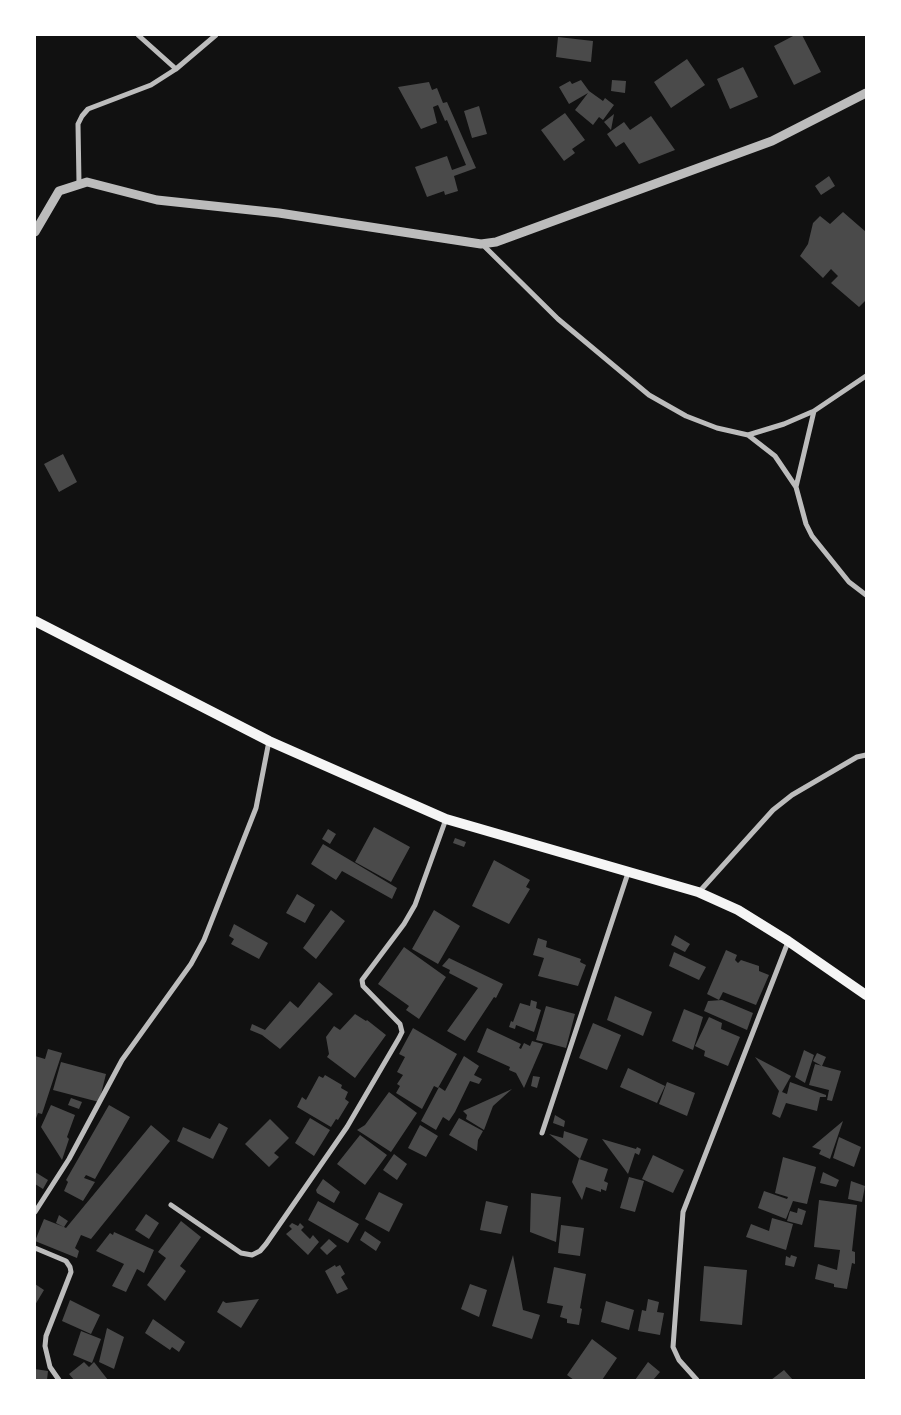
<!DOCTYPE html>
<html>
<head>
<meta charset="utf-8">
<style>
	body { margin:0 }
	#map { position:relative; width:901px; height:1415px; overflow:hidden; background:#111; font-family:"Libre Baskerville",serif }
	canvas { display:block }
	.frame { position:absolute; inset:0; border:36px solid #fff; pointer-events:none }
</style>
</head>
<body>
<div id="map">
<canvas width="901" height="1415"></canvas>
<div class="frame"></div>
</div>
<script>
const ctx = document.querySelector('canvas').getContext('2d');
ctx.lineJoin = 'round';
function fill(path, color) { ctx.fillStyle = color; ctx.fill(path, 'evenodd'); }
const toPath = rows => new Path2D(rows.map(r => 'M' + r).join(''));
function trace(path, color, width, dash) { ctx.strokeStyle = color; ctx.lineWidth = width; ctx.lineCap = dash ? 'butt' : 'round'; ctx.setLineDash(dash || []); ctx.stroke(path); }
fill(toPath([
	[795,35,802,35,821,72,794,85,774,46],
	[558,37,593,41,591,62,556,57],
	[687,59,705,85,671,108,654,82],
	[743,67,758,97,730,109,717,79],
	[581,80,589,91,603,101,605,98,614,105,603,120,599,117,593,125,575,110,588,93,569,104,559,87,570,81,572,84],
	[612,80,626,81,625,93,611,91],
	[429,82,432,90,437,88,443,103,447,102,476,168,454,176,458,191,445,195,444,191,427,197,415,167,447,156,452,170,466,165,447,120,445,121,438,105,433,107,437,123,421,129,398,87],
	[479,106,487,134,472,138,464,111],
	[565,113,585,140,572,149,575,153,564,161,541,130],
	[614,114,611,130,604,122],
	[651,116,675,150,639,164,624,142,616,147,607,134,624,122,630,130],
	[829,176,835,186,821,195,815,186],
	[843,212,866,232,866,300,859,307,831,283,838,276,831,269,823,278,800,256,808,244,813,223,820,216,830,224],
	[63,454,77,482,59,492,44,464],
	[374,827,410,847,391,882,355,862],
	[328,829,336,834,330,844,322,839],
	[455,838,466,842,464,847,453,843],
	[323,844,397,888,392,899,342,871,336,880,311,864],
	[494,860,530,880,526,887,530,889,509,924,472,906],
	[297,894,315,905,305,923,286,913],
	[331,910,345,921,316,959,303,948],
	[434,910,460,926,438,964,412,949],
	[234,924,268,943,259,959,231,944,234,939,229,936],
	[675,935,690,944,685,952,671,945],
	[538,938,547,941,546,947,581,959,580,962,586,965,578,986,538,976,544,958,533,955],
	[404,947,446,977,419,1019,406,1010,409,1006,378,984],
	[726,950,737,955,735,960,738,963,741,960,759,966,759,971,769,975,756,1005,723,992,719,1000,707,994],
	[674,952,706,967,699,980,669,966],
	[449,958,503,984,496,998,494,997,465,1041,447,1031,478,988,449,973,450,970,442,966],
	[319,982,333,994,280,1049,262,1035,250,1030,252,1024,265,1030,290,1001,298,1008],
	[615,996,652,1012,643,1036,607,1020],
	[531,1000,537,1002,536,1008,541,1010,534,1032,516,1025,515,1029,509,1027,511,1021,513,1022,520,1003,530,1006],
	[722,1000,753,1013,747,1030,704,1011,708,1001],
	[546,1006,575,1014,566,1048,536,1040],
	[684,1009,703,1017,693,1050,672,1041],
	[355,1014,366,1021,367,1020,386,1035,355,1078,327,1057,329,1054,326,1037,334,1026,340,1030],
	[709,1017,722,1023,721,1029,740,1037,728,1066,704,1056,705,1051,695,1046],
	[593,1023,621,1035,607,1070,579,1058],
	[413,1028,457,1054,438,1088,434,1086,422,1109,396,1093,400,1086,397,1084,403,1075,397,1072,405,1057,399,1054],
	[487,1028,521,1044,519,1048,521,1049,524,1043,530,1046,532,1041,543,1044,524,1088,516,1073,509,1070,510,1067,477,1052],
	[48,1049,62,1053,42,1114,38,1113,35,1121,35,1056,45,1059],
	[804,1050,814,1055,805,1083,795,1077],
	[817,1053,826,1057,822,1066,813,1061],
	[464,1056,479,1066,474,1075,482,1079,479,1084,470,1081,455,1112,449,1121,443,1117,436,1130,421,1121,439,1087,445,1091],
	[755,1057,791,1076,782,1092,787,1094,790,1082,826,1095,826,1097,820,1097,817,1111,786,1103,780,1118,772,1114,779,1091],
	[61,1062,106,1074,99,1102,53,1090],
	[815,1064,841,1071,832,1101,827,1100,829,1090,809,1085],
	[628,1068,665,1086,657,1103,620,1087],
	[325,1075,342,1085,341,1088,348,1092,345,1099,349,1102,338,1120,336,1119,331,1127,297,1107,302,1097,306,1100,319,1076,323,1078],
	[533,1076,540,1077,537,1088,531,1086],
	[667,1082,695,1093,687,1116,659,1104],
	[512,1089,493,1106,484,1130,466,1119,467,1115,463,1111],
	[389,1092,417,1113,391,1152,357,1130,365,1125],
	[71,1098,82,1102,79,1109,68,1105],
	[51,1105,75,1115,67,1137,69,1139,62,1160,41,1127],
	[109,1105,130,1117,95,1179,86,1175,84,1178,95,1182,83,1201,64,1191,68,1182,66,1180],
	[555,1115,565,1121,564,1127,553,1123],
	[310,1118,330,1130,314,1156,295,1143],
	[459,1118,483,1131,478,1140,477,1151,449,1135],
	[270,1119,289,1138,274,1153,279,1157,269,1167,245,1144],
	[843,1121,830,1159,819,1154,821,1150,812,1147],
	[219,1123,228,1128,213,1159,177,1141,183,1127,210,1139],
	[151,1125,170,1141,91,1239,81,1235,75,1248,79,1251,77,1258,35,1241,44,1219,64,1227,56,1223,59,1215,68,1221,64,1227,66,1228],
	[420,1125,438,1136,426,1157,408,1148],
	[564,1131,588,1139,580,1159,549,1134,563,1138],
	[360,1135,387,1155,365,1185,337,1164],
	[839,1137,861,1147,854,1167,833,1158],
	[602,1139,636,1149,637,1147,641,1149,639,1155,635,1153,628,1174],
	[394,1154,407,1164,397,1180,383,1170],
	[653,1155,684,1170,673,1193,642,1179],
	[783,1157,816,1167,807,1204,793,1201,786,1219,758,1208,764,1191,787,1199,788,1197,775,1193],
	[579,1159,608,1169,604,1181,608,1183,606,1191,601,1189,601,1192,586,1187,582,1200,572,1182],
	[35,1172,48,1180,43,1189,35,1184],
	[823,1172,839,1180,836,1187,820,1183],
	[629,1177,644,1181,635,1212,620,1208],
	[323,1179,340,1192,334,1203,317,1193,316,1190],
	[851,1181,865,1186,862,1202,848,1199],
	[379,1192,403,1204,389,1232,365,1219],
	[531,1193,561,1197,556,1242,530,1232],
	[819,1200,857,1205,852,1251,855,1252,855,1264,852,1263,847,1289,834,1287,834,1284,815,1279,818,1264,837,1270,840,1250,814,1247],
	[318,1201,359,1224,348,1243,308,1220],
	[486,1201,508,1206,501,1234,480,1230],
	[798,1208,806,1211,802,1225,787,1221,790,1211,797,1213],
	[146,1214,159,1223,149,1239,135,1230],
	[772,1218,793,1224,786,1250,746,1237,751,1224,769,1231],
	[181,1221,201,1237,180,1266,186,1271,165,1301,147,1285,166,1258,158,1252],
	[292,1223,298,1226,300,1223,304,1227,301,1230,310,1239,313,1235,319,1242,308,1255,286,1234,292,1229,289,1226],
	[561,1225,584,1228,580,1256,558,1253],
	[365,1231,381,1242,376,1251,360,1240],
	[114,1232,154,1250,144,1273,137,1269,126,1292,112,1286,124,1264,96,1251,110,1233,113,1235],
	[329,1239,337,1246,327,1255,320,1248],
	[513,1255,523,1310,540,1315,532,1339,492,1326],
	[791,1255,797,1257,794,1267,785,1265,786,1256,790,1258],
	[335,1265,336,1267,340,1265,345,1274,341,1277,348,1289,337,1294,325,1271],
	[704,1266,747,1270,742,1325,700,1321],
	[554,1267,586,1274,580,1308,582,1309,579,1325,567,1323,567,1319,560,1317,563,1306,547,1303],
	[35,1284,44,1290,35,1305],
	[470,1284,487,1290,479,1317,461,1309],
	[259,1299,241,1328,217,1312,223,1301,226,1303],
	[648,1299,659,1302,657,1312,664,1313,660,1335,638,1331,642,1310,646,1311],
	[70,1300,100,1315,91,1334,62,1321],
	[606,1301,634,1310,629,1330,601,1322],
	[153,1319,185,1342,179,1352,172,1347,170,1350,145,1333],
	[107,1328,124,1337,114,1369,99,1362],
	[81,1331,101,1339,92,1363,73,1355],
	[592,1339,617,1358,602,1380,574,1380,567,1375],
	[84,1362,89,1367,94,1362,108,1380,74,1380,69,1374],
	[648,1362,660,1372,653,1380,635,1380],
	[35,1369,48,1371,47,1380,35,1380],
	[784,1370,793,1380,771,1380]
]), '#4a4a4a');
trace(toPath([
	[138,35,176,69],
	[79,183,78,124,82,116,88,109,151,85,176,69,216,35],
	[482,244,558,319,649,395,686,416,717,428,748,435,775,456,796,487,806,524,812,536,849,582,866,595],
	[748,435,784,424,814,411,866,376],
	[796,487,814,411],
	[699,892,773,810,792,795,857,757,866,755],
	[542,1133,628,873],
	[171,1205,241,1253,252,1255,260,1251,266,1244,347,1127,399,1038,402,1032,400,1024,363,986,362,980,404,924,415,905,446,819],
	[35,1212,69,1159,122,1060,191,964,204,940,256,808,269,741],
	[35,1248,66,1261,70,1267,71,1272,46,1336,45,1346,50,1367,59,1380],
	[697,1380,679,1360,673,1347,683,1212,788,942]
]), '#bcbcbc', 5);
trace(toPath([
	[35,232,59,191,87,182,157,200,279,213,481,244,496,242,772,141,866,93]
]), '#bcbcbc', 9);
trace(toPath([
	[35,621,269,741,446,819,698,892,738,910,788,941,866,995]
]), '#f5f5f5', 10);
</script>
</body>
</html>
